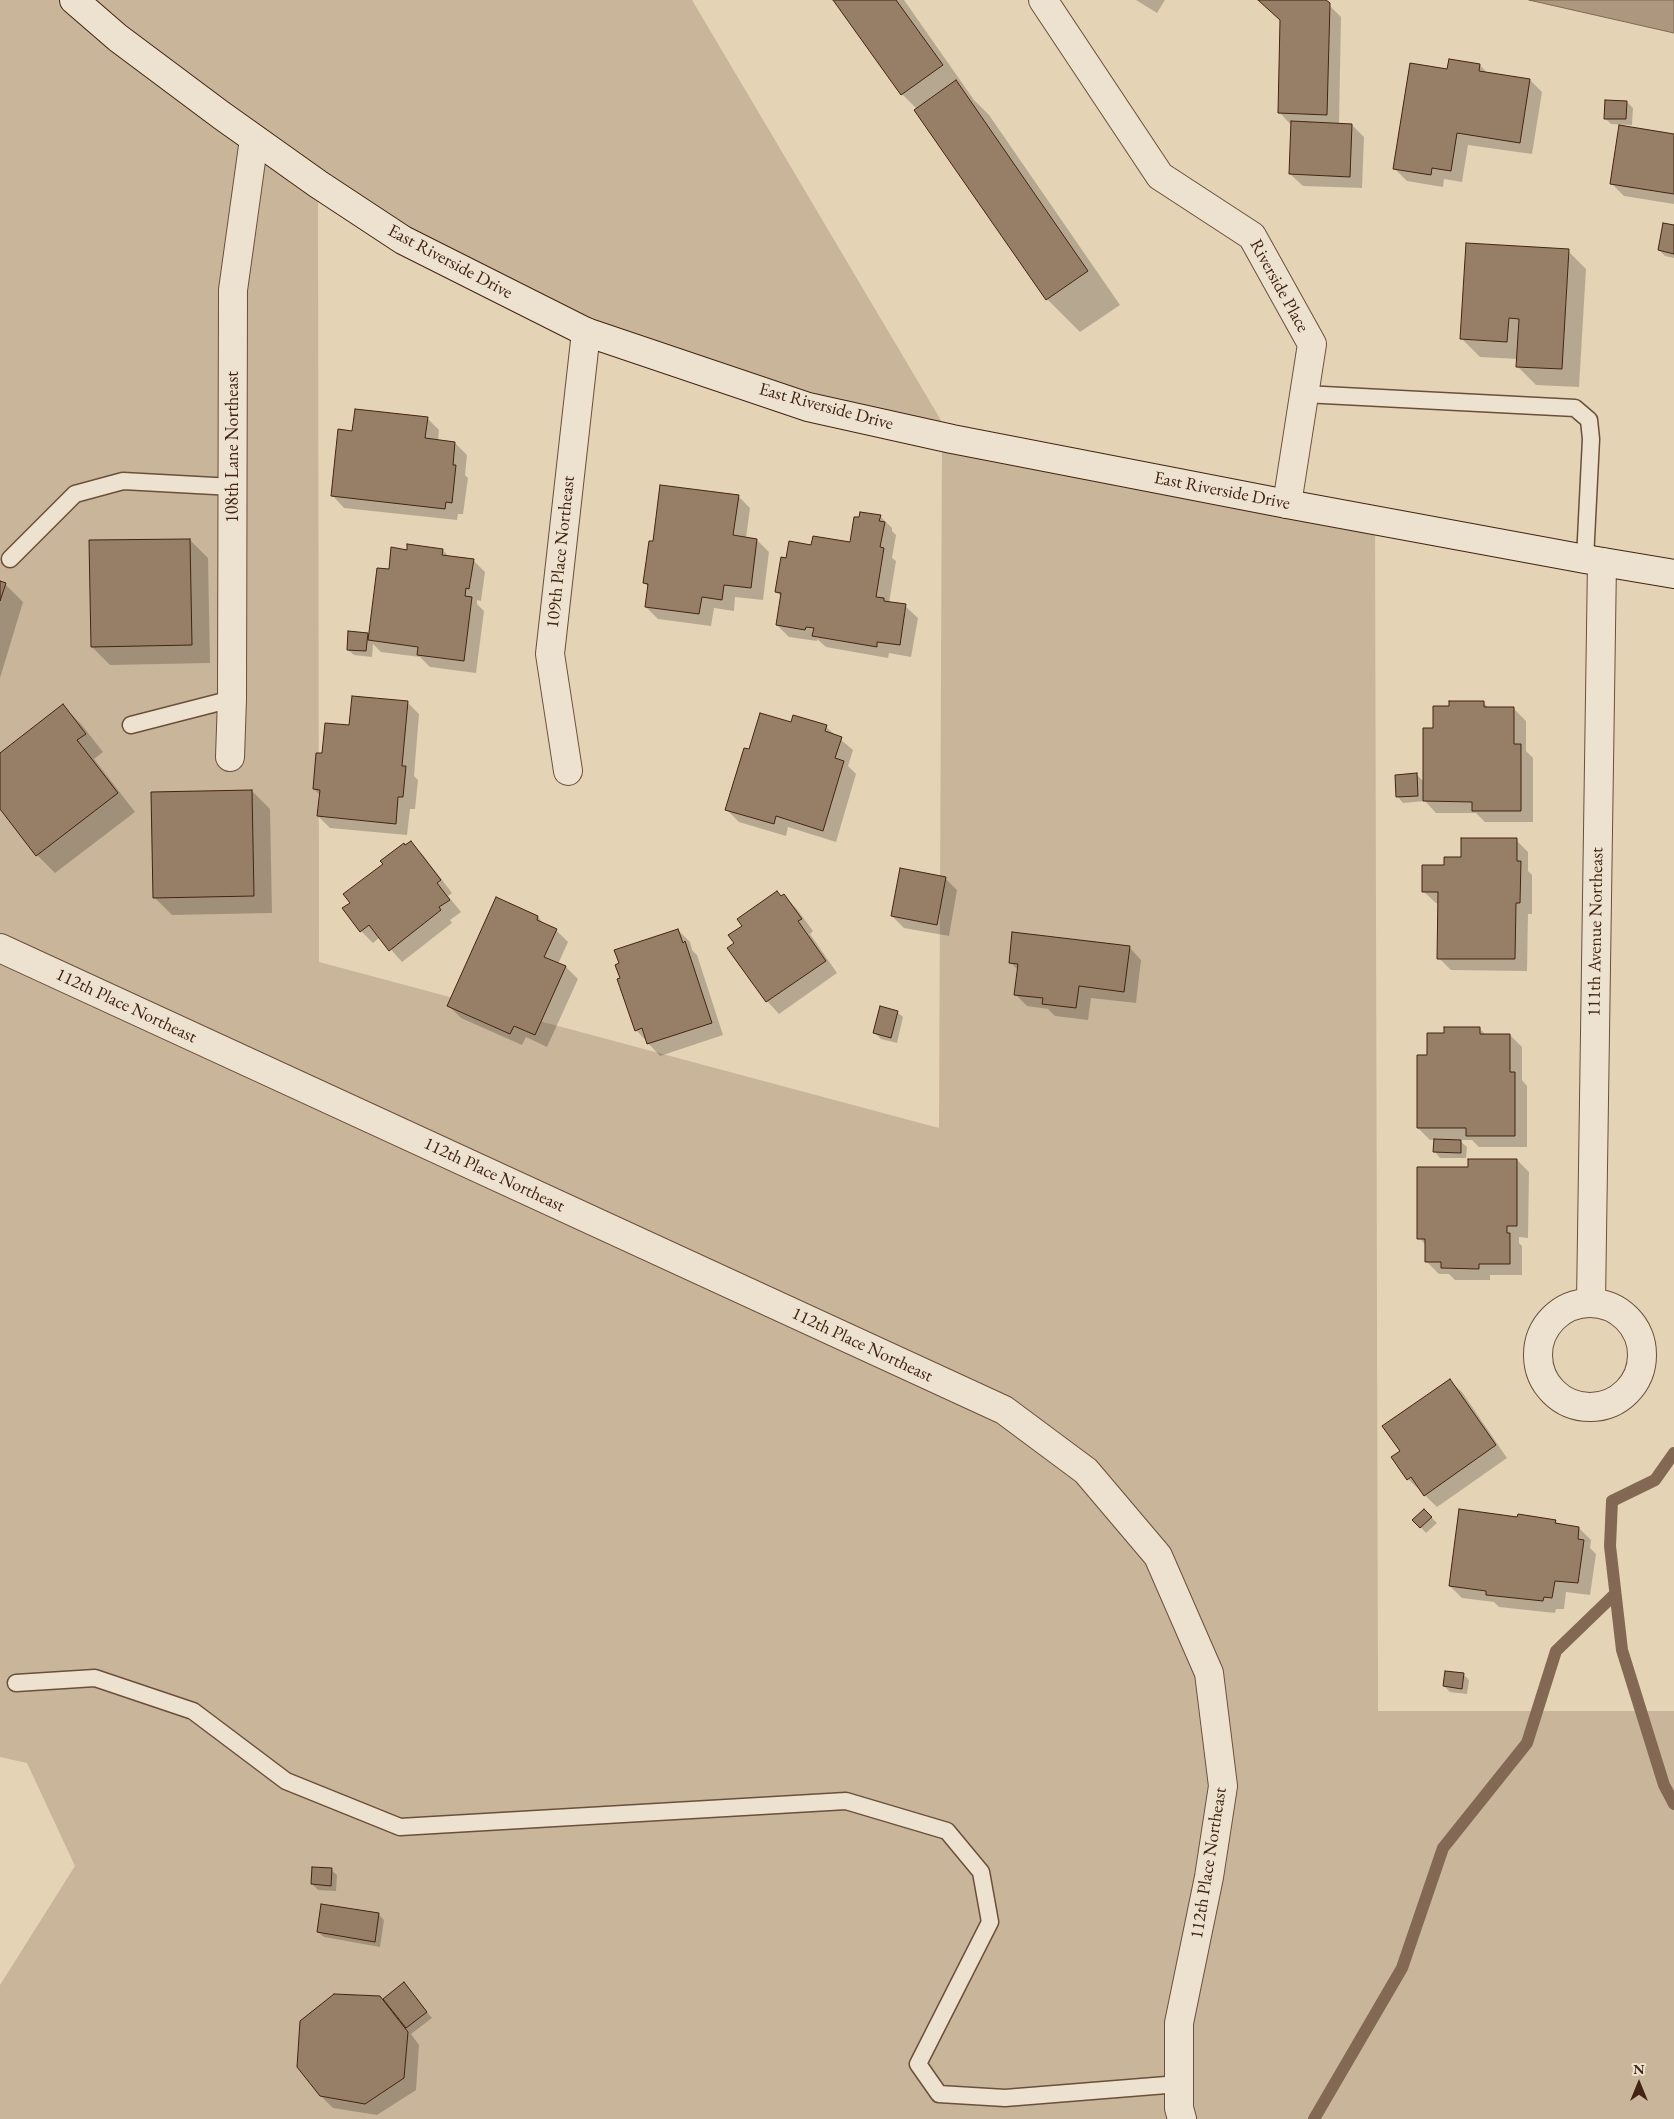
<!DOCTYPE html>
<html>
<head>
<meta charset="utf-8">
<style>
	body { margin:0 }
	#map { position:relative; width:1674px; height:2119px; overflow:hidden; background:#e4d3b5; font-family:"EB Garamond",serif }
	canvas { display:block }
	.north { position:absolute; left:1614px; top:2059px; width:50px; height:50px; -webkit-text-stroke:4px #ede2cf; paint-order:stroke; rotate:0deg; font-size:14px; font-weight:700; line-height:20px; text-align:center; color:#432312 }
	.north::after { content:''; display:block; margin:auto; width:18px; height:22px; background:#432312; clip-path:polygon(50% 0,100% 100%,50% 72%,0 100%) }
</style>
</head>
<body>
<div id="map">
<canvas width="1674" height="2119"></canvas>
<div class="north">N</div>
</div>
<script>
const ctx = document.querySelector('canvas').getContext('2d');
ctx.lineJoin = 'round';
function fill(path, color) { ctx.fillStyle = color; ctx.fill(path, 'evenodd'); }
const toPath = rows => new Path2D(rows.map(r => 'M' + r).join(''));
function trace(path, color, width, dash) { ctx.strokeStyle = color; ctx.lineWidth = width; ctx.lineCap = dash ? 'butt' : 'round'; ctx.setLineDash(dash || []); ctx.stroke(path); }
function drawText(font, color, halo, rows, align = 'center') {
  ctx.font = font + ' "EB Garamond",serif'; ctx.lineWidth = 4; ctx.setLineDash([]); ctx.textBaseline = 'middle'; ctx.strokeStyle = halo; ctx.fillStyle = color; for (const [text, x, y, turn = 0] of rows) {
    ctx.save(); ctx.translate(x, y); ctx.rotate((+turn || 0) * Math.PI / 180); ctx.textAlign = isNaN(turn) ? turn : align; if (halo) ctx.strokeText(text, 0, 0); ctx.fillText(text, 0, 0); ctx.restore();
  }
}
fill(toPath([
	[0,0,692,0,952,439,586,332,318,185,319,962,939,1128,942,446,1375,517,1378,1711,1674,1711,1674,2119,0,2119,0,1985,75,1866,27,1763,0,1757]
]), '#c9b599');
const water = toPath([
	[1529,0,1674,0,1674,33,1529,0]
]);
fill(water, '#ad977e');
trace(water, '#836953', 1);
fill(toPath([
	[834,0,904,0,974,100,989,115,1120,305,1080,332,1047,299,917,109,902,94],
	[1136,0,1165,0,1157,13],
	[1258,0,1324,0,1341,17,1339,124,1352,125,1364,137,1362,188,1303,186,1290,174,1292,126,1280,113,1281,21],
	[1450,61,1480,65,1488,74,1530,80,1542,92,1532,154,1468,145,1462,182,1444,179,1443,187,1407,181,1395,169,1448,70],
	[1627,102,1633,108,1632,125,1611,124,1605,118],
	[1674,135,1674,204,1624,196,1611,183],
	[1674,226,1674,258,1665,256,1659,250],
	[1568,251,1586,269,1579,387,1536,385,1518,367,1518,359,1480,357,1462,339],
	[427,418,439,430,438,441,455,443,467,455,465,475,468,478,463,514,458,514,457,520,344,508,332,495,353,432],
	[738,496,750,508,746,538,757,540,769,552,763,600,735,597,734,611,714,608,711,626,658,619,646,607,648,587,644,582],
	[880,516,892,528,892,531,896,535,892,558,896,561,889,603,905,606,918,618,911,657,889,653,888,658,826,647,817,639,817,641,789,637,777,625,782,597,776,592,787,559,812,546,851,544],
	[190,540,208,558,210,663,110,665,92,647],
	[443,550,449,557,473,560,485,572,481,601,477,600,477,604,484,611,476,673,430,667,420,657,381,652,373,644,372,657,354,655,348,650,368,634,369,636,390,571,408,551],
	[0,583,5,584,23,602,0,678],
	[407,702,419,714,414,776,418,780,415,809,410,809,407,835,330,828,318,816,320,795,314,789,324,754,350,727],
	[1484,703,1490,709,1514,709,1526,721,1526,751,1533,758,1533,822,1485,822,1476,813,1436,813,1425,801,1403,803,1398,797,1416,774,1424,782,1434,730,1450,707],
	[63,706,81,724,103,752,94,759,135,812,55,873,37,855,0,807,0,754],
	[792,724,826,727,853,750,848,766,856,774,836,842,788,827,786,836,739,822,727,810,750,751],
	[252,791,270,809,272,913,172,915,154,897],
	[1516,840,1528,852,1528,871,1532,875,1532,914,1528,914,1527,971,1451,970,1439,958,1440,903,1436,903,1423,891,1463,858],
	[411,843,423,855,452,893,448,896,461,912,450,920,452,923,402,962,380,937,373,943,361,931,352,903],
	[945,878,957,890,949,936,904,928,892,916],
	[784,896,796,908,813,931,810,934,837,973,779,1014,767,1001],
	[497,899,538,917,545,925,556,930,568,942,558,964,566,967,578,979,547,1047,526,1037,522,1045,461,1018,448,1005],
	[678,930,690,942,692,950,697,955,723,1035,660,1056,636,1030,621,979,621,964],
	[1129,947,1141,960,1136,1003,1091,998,1088,1020,1055,1016,1048,1009,1027,1006,1015,994,1018,970,1010,962],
	[897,1012,903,1017,897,1043,881,1039,875,1033],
	[1479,1028,1486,1035,1510,1035,1522,1047,1522,1080,1527,1086,1527,1147,1479,1147,1472,1140,1459,1140,1467,1147,1466,1158,1440,1158,1435,1152,1435,1140,1430,1140,1418,1128,1428,1057,1445,1034],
	[1517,1160,1529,1172,1528,1238,1519,1237,1519,1243,1522,1246,1522,1275,1490,1275,1490,1280,1455,1280,1449,1274,1439,1274,1427,1262,1427,1246,1419,1238,1470,1168],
	[1449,1380,1462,1392,1507,1458,1437,1507,1408,1479,1401,1451],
	[1424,1510,1437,1523,1426,1533,1414,1520],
	[1518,1518,1555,1521,1560,1525,1579,1528,1591,1540,1590,1548,1596,1554,1590,1595,1566,1592,1564,1609,1556,1609,1555,1613,1499,1607,1494,1602,1462,1598,1450,1586],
	[1464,1675,1469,1680,1467,1694,1450,1692,1444,1686],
	[331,1870,337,1875,336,1891,318,1890,312,1884],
	[379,1915,384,1920,380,1947,324,1937,318,1932],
	[404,1984,432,2018,411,2034,419,2045,416,2090,377,2115,333,2108,320,2095,379,1997,388,2006]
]), '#0003');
trace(toPath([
	[1674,1453,1655,1480,1612,1501,1610,1546,1622,1650,1664,1785,1674,1804],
	[1314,2119,1402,1968,1443,1848,1527,1743,1556,1651,1615,1594]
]), '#836953', 12);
const building = toPath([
	[833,0,896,0,943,65,901,95,833,0],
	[1258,0,1326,0,1330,3,1327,115,1278,113,1280,20,1258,0],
	[1449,59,1480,64,1479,71,1530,79,1520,143,1457,133,1451,171,1432,168,1431,175,1393,169,1410,63,1447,69,1449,59],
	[956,80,1088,271,1046,300,914,110,956,80],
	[1605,100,1627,101,1626,119,1604,119,1605,100],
	[1291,121,1352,124,1350,177,1289,174,1291,121],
	[1619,125,1674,134,1674,194,1610,184,1619,125],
	[1663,223,1674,225,1674,254,1658,250,1663,223],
	[1466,243,1569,249,1562,369,1516,367,1519,319,1509,318,1507,342,1460,339,1466,243],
	[355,409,428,417,425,438,455,442,453,465,456,465,452,503,446,502,445,509,331,496,338,429,352,431,355,409],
	[660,485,739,495,733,535,757,539,751,588,724,585,722,600,702,597,699,614,645,607,648,584,643,583,649,541,653,541,660,485],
	[860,512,881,515,879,521,885,522,880,547,884,548,876,597,884,598,884,601,906,604,900,645,877,642,877,647,812,636,814,628,806,627,805,630,776,625,781,593,775,592,781,557,786,558,789,541,811,545,813,536,850,542,854,517,859,517,860,512],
	[190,539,192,645,91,647,89,540,190,539],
	[407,544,443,549,442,555,474,559,469,589,466,588,465,596,472,597,464,661,417,655,418,647,368,640,377,568,389,569,391,547,407,550,407,544],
	[0,581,6,583,0,601,0,581],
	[348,631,368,633,366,651,347,650,348,631],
	[352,696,408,701,402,766,406,766,403,797,398,797,396,824,317,816,320,790,313,789,316,753,322,753,325,723,349,725,352,696],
	[1449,701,1484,701,1484,707,1514,707,1514,744,1521,744,1521,811,1472,811,1472,802,1423,801,1423,728,1433,728,1433,706,1449,706,1449,701],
	[63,704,86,734,77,740,118,793,36,856,0,809,0,753,63,704],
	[760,713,791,722,793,715,827,725,825,731,842,737,835,758,844,761,823,831,776,816,774,824,725,810,744,748,749,749,760,713],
	[1417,773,1418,796,1396,797,1395,775,1417,773],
	[252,790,254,896,153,898,151,792,252,790],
	[1461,838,1517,838,1517,861,1521,861,1520,903,1516,903,1515,959,1437,959,1438,892,1422,892,1422,865,1444,865,1444,857,1461,857,1461,838],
	[411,841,441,880,437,883,450,900,439,907,441,910,389,951,369,925,360,932,342,908,350,903,343,894,383,864,380,861,404,843,405,845,411,841],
	[900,868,946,877,937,925,891,916,900,868],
	[777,891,781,896,784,894,802,919,798,921,826,961,766,1002,727,948,734,943,728,935,742,926,737,919,777,891],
	[496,897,538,916,537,920,557,929,544,957,566,966,535,1035,514,1026,510,1034,447,1006,496,897],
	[678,929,683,943,685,941,712,1023,647,1044,642,1028,635,1031,617,979,620,978,615,965,619,963,614,950,678,929],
	[1012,932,1130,946,1124,992,1079,986,1076,1008,1042,1004,1043,998,1014,995,1018,964,1009,963,1012,932],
	[880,1006,898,1011,891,1038,873,1033,880,1006],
	[1444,1027,1480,1027,1480,1034,1510,1034,1510,1072,1515,1072,1515,1136,1466,1136,1466,1128,1417,1128,1417,1055,1427,1055,1427,1033,1444,1033,1444,1027],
	[1434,1139,1461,1140,1461,1153,1433,1152,1434,1139],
	[1468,1159,1517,1159,1517,1226,1507,1226,1507,1233,1510,1233,1510,1264,1479,1264,1479,1269,1441,1268,1441,1262,1425,1262,1425,1239,1417,1239,1417,1167,1468,1167,1468,1159],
	[1450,1379,1496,1445,1424,1496,1411,1477,1407,1480,1391,1457,1400,1451,1382,1426,1450,1379],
	[1424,1509,1432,1517,1420,1528,1412,1520,1424,1509],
	[1459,1509,1517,1517,1518,1514,1556,1520,1555,1523,1579,1527,1578,1539,1584,1540,1578,1583,1555,1581,1552,1598,1544,1597,1543,1601,1486,1595,1486,1591,1449,1586,1459,1509],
	[1445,1671,1464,1673,1462,1689,1443,1686,1445,1671],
	[312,1867,332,1868,331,1886,311,1884,312,1867],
	[321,1904,379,1913,375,1942,317,1932,321,1904],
	[404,1982,427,2012,406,2028,383,1999,404,1982],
	[334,1994,380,1996,408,2032,404,2078,365,2104,320,2096,297,2067,300,2021,334,1994]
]);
fill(building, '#977f67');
trace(building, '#432312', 1);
const service = toPath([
	[1304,394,1575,408,1589,420,1591,439,1585,559],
	[10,559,75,494,123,481,233,487],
	[131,725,232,699],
	[16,1683,95,1678,193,1711,286,1781,400,1827,846,1801,947,1831,981,1872,990,1922,918,2064,939,2094,1005,2098,1179,2084]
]);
const minor = toPath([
	[1043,0,1160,176,1252,236,1312,344,1287,504],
	[230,757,232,699,233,290,254,139],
	[568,771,550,654,586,332],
	[0,948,1004,1410,1086,1471,1158,1556,1209,1673,1223,1786,1209,1877,1179,2023,1179,2108,1182,2119],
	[1591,1302,1602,562],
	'1538 1355a52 52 0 1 1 104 0a52 52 0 1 1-104 0Z'
]);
const secondary = toPath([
	[74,0,118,38,221,115,318,184,403,240,586,332,808,407,952,439,1287,504,1585,559,1674,574]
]);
trace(service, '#6b4f3b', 19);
trace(minor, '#6b4f3b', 30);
trace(secondary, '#432312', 30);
trace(service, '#ede2cf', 16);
trace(minor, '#ede2cf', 28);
trace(secondary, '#ede2cf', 28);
drawText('18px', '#432312', '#ede2cf', [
	["East Riverside Drive",450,262,28],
	["Riverside Place",1279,286,61],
	["East Riverside Drive",826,407,15],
	["108th Lane Northeast",233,447,-90],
	["East Riverside Drive",1222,491,11],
	["109th Place Northeast",561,552,-84],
	["111th Avenue Northeast",1596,932,-89],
	["112th Place Northeast",126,1006,25],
	["112th Place Northeast",494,1175,25],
	["112th Place Northeast",862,1345,25],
	["112th Place Northeast",1209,1863,-81]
]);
</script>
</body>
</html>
